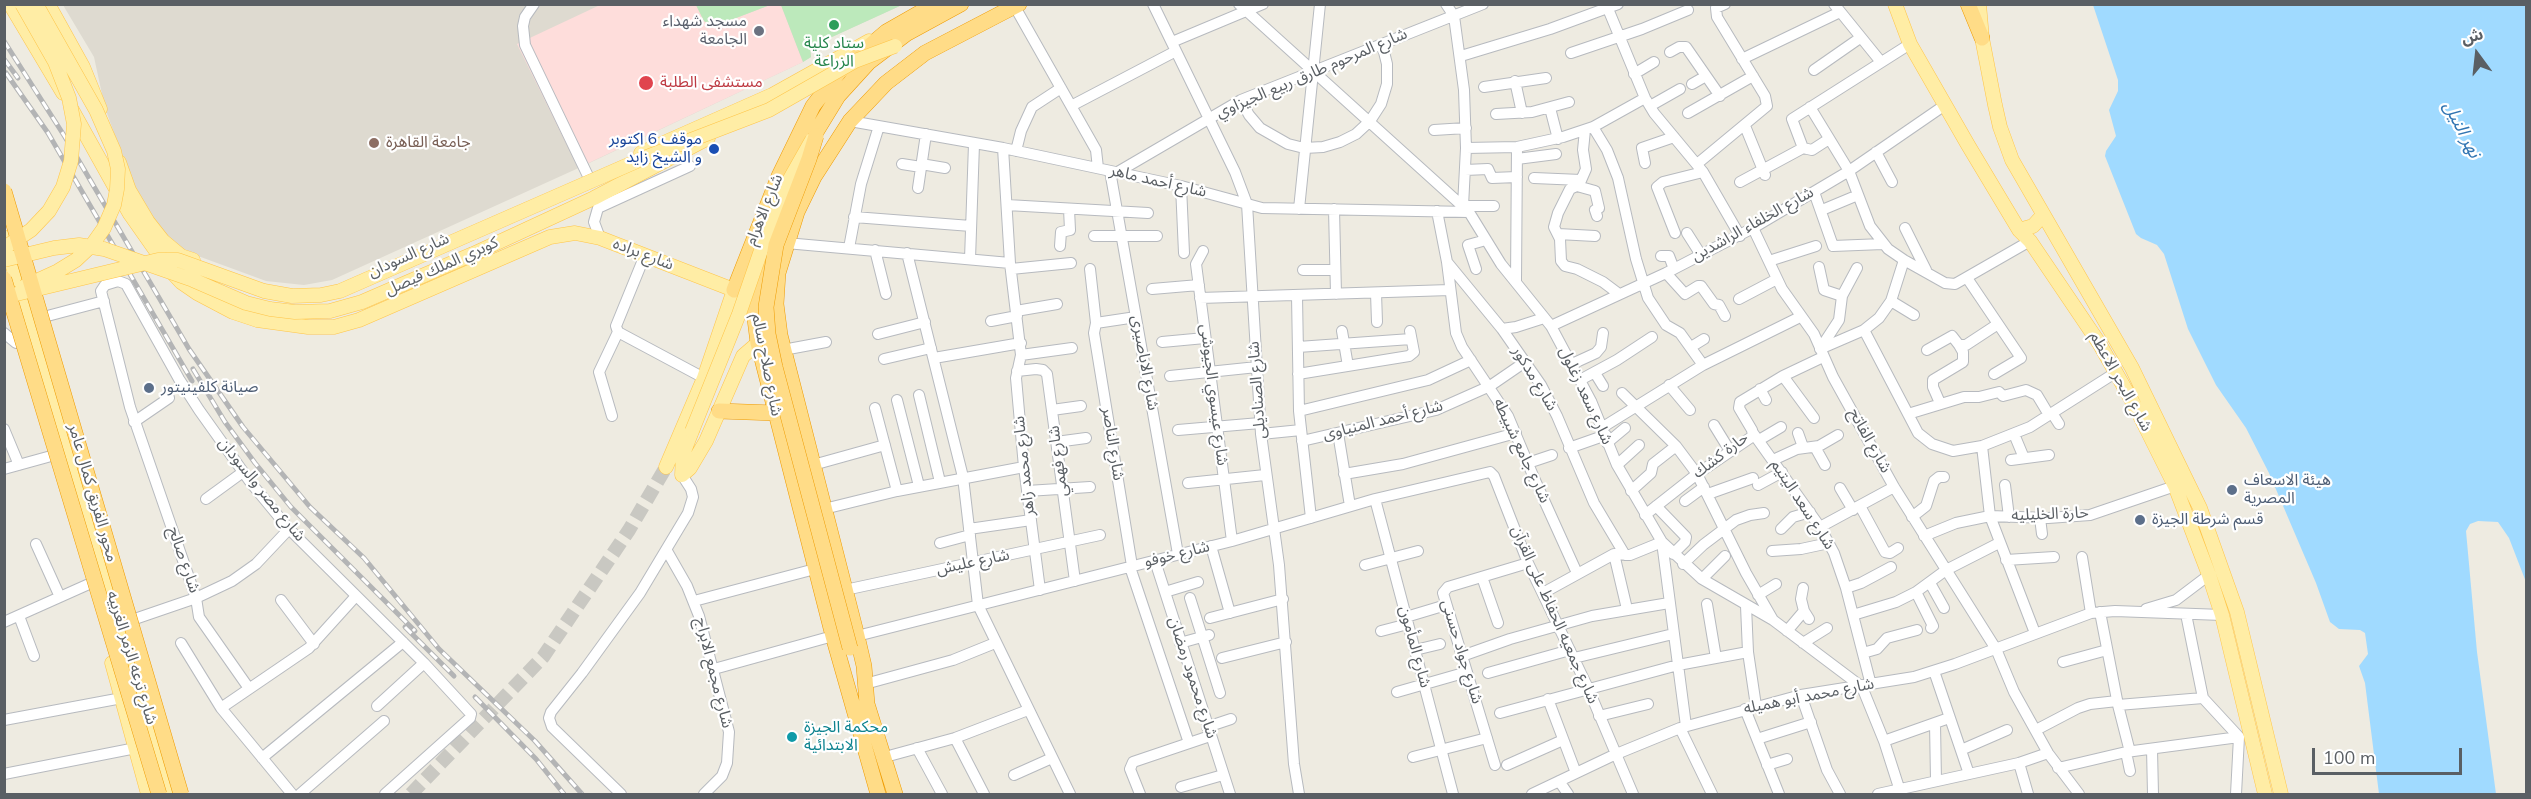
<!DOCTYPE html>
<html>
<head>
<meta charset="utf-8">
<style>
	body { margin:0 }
	#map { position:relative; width:2531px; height:799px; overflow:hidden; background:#eeebe1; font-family:"Nunito Sans","Noto Sans Arabic",sans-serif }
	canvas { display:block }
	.frame { position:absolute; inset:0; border:6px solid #5a5f64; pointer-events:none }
	.north { position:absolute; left:2447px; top:24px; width:60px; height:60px; -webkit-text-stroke:4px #fff; paint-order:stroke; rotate:345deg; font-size:16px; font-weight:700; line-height:24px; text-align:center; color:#5a5f64 }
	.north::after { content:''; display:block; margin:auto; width:21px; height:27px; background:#5a5f64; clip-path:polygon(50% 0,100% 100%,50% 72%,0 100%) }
	.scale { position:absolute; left:2312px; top:748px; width:150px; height:27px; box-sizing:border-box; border:3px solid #5a5f64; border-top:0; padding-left:8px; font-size:18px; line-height:21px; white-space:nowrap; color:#5a5f64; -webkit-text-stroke:4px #fff; paint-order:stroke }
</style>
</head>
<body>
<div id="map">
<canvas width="2531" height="799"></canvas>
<div class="frame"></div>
<div class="north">ش</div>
<div class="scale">100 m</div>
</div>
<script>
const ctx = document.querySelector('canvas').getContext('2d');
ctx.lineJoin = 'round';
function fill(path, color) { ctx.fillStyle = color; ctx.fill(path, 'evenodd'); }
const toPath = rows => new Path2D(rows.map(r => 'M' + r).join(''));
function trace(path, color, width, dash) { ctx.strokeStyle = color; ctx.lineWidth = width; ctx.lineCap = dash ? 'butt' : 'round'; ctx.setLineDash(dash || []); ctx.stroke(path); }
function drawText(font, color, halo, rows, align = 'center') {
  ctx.font = font + ' "Nunito Sans","Noto Sans Arabic",sans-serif'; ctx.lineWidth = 4.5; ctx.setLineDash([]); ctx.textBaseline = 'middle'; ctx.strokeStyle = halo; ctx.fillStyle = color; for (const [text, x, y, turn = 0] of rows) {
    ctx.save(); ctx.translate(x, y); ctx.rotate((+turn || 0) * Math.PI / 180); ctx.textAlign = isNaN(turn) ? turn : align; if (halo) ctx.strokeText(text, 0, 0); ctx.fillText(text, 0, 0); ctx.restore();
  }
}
fill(toPath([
	[63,5,902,5,810,47,811,57,803,62,583,166,332,280,304,285,266,281,179,249,166,238,134,188,105,108,94,57]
]), '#dedad0');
fill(toPath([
	[600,5,696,5,704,21,711,25,723,23,770,5,781,5,803,62,578,168,517,44]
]), '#fedddb');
fill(toPath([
	[696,5,770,5,723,23,711,25,704,21],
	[781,5,902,5,810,47,811,57,803,62]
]), '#bce9bb');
fill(toPath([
	[2093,5,2526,5,2526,582,2509,538,2498,522,2478,521,2470,524,2466,531,2477,652,2496,794,2379,794,2365,683,2359,666,2368,654,2365,633,2360,630,2339,629,2330,622,2316,583,2269,473,2246,428,2216,385,2188,329,2164,254,2157,245,2141,238,2136,234,2105,156,2106,151,2116,136,2109,110,2118,91,2118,80]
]), '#a0daff');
trace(toPath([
	[411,794,543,657,629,530,666,467]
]), '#c9c8c2', 14, [14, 7]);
const minor = toPath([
	[534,4,525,17,523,26,525,45,588,176],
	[1153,4,1235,172,1247,204,1261,434,1279,565,1294,764,1299,794],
	[1239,4,1469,212,1501,264,1551,326,1591,401,1617,465,1662,542,1702,579,1773,620,1862,687,1884,741,1901,794],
	[1446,4,1454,16,1464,90,1466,148,1463,206,1494,206],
	[1606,4,1645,98,1654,113,1703,172,1740,236],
	[1834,4,1881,62],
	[1015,7,1096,150,1098,168],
	[1172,42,1263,4],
	[1670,52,1679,47,1686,47,1720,96],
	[1571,53,1642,29,1688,10],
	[1461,56,1550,29,1618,4],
	[1742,59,1840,12],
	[1814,70,1860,38],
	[1634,74,1654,62],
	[1515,81,1522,113],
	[1692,84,1706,76],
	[1484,87,1546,78],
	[1241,100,1249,115,1260,128,1288,144,1304,148,1323,147,1340,142,1356,134,1370,121,1381,104,1387,84,1387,64,1382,44],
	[1071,106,1176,51],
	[1650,106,1680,89],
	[1810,107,1849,171,1870,226,1888,249,1904,260,1945,283,1955,284,2030,241],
	[1550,108,1558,139],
	[1688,113,1753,76],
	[1496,114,1532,112,1569,102],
	[850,121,1003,148,1181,186,1262,208,1469,212],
	[1745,126,1765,175],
	[1593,127,1607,150,1618,178,1636,259,1648,298,1666,325,1680,333,1703,365],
	[1434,130,1466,128],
	[1585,130,1583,150,1586,169,1579,185,1570,189,1558,213,1554,227,1560,239,1561,261,1565,266,1577,269,1603,282,1619,294],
	[1003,148,1010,263,1021,355,1016,378,1024,467,1040,590],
	[1466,148,1517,147,1563,137,1593,127,1645,98],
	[1803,148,1812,150,1829,139],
	[1016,151,1021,131,1032,107,1061,88],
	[1876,152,1892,182],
	[1517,159,1556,154],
	[1645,163,1642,148,1674,137],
	[902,164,921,167],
	[921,164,945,168],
	[1697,164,1767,106,1765,96,1717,17,1716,8,1725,4],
	[1465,170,1488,169,1492,178,1517,177],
	[1110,171,1178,554],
	[1116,173,1241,100,1483,4],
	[1534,178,1581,180],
	[1740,182,1803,148,1792,119,1910,44],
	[1181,186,1184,253],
	[1577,186,1595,191,1599,208,1595,210,1597,216],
	[918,188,926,134],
	[1814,192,1833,246,1883,244],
	[1007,205,1148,213],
	[1299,209,1320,4],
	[1334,209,1336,294],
	[1822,210,1858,195],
	[1437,211,1447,262,1502,329,1541,385,1557,416,1594,503,1625,555],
	[854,217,971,226],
	[1753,228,1782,289,1814,334,1833,377,1894,487,1996,649,2014,692,2048,753,2079,794],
	[1905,228,1926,270],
	[1675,233,1657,187,1663,182,1703,172],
	[1687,233,1701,255],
	[1558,234,1595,236],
	[1094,236,1157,236],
	[600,238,594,222,598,208,690,166],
	[786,243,1010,263],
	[1060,246,1061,232,1070,230,1069,209],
	[849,248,861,184,879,126],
	[875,250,886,294],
	[1203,251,1196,264,1232,541],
	[907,253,963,477,978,605,1070,794],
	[645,255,616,326,618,332,704,378],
	[1661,256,1669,256,1674,269],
	[970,259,974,144],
	[1769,261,1816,246],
	[1447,262,1456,333,1462,347,1508,416,1534,478,1577,573],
	[1819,267,1824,290,1842,296],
	[1011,269,1071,263],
	[1090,269,1096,323,1094,333,1132,566],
	[1476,269,1468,245,1486,240],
	[1303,270,1335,270],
	[1666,273,1685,294,1698,286,1701,286,1714,304,1719,305,1725,316],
	[1967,278,2021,358,1994,374],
	[1516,282,1517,147],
	[1152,289,1199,285],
	[1376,293,1377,322],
	[1297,296,1299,411,1311,518],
	[1200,298,1450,290],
	[1739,299,1777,279],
	[1891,301,1914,315],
	[1016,311,1057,304],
	[36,319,104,301],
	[991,321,1017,316],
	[1096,323,1136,317],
	[1551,326,1666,273,1753,228,1849,171,1945,105],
	[1502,329,1516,327,1544,318],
	[1864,330,1918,433,1932,444,1953,451,1982,446,2030,427,2115,373],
	[1342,331,1348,366],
	[4,333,16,343],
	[878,334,925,322],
	[1162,342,1205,338],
	[1298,347,1411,339],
	[1691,347,1704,339],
	[1820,349,1864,330,1879,318,1891,301,1904,260],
	[1820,349,1839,320,1842,296,1857,268],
	[783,350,826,342],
	[1927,350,1952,336,1959,345,1966,345,1998,324],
	[1021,355,1072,348],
	[934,358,1021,343],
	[884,359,931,348],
	[1572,364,1596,353,1601,347,1603,333],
	[1017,371,1036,369,1043,370,1047,374,1075,581],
	[1595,373,1603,386],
	[1298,374,1409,356,1414,352,1410,331],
	[1170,376,1257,367],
	[1783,376,1814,418],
	[1580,380,1617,360,1652,337],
	[1669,385,1690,410],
	[1760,389,1766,400],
	[1622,393,1676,446,1697,474,1746,573,1773,620],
	[919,395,940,482],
	[897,400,919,486],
	[1940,403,1933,387,1933,380,1963,362,1963,352,1959,345],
	[875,408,897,491],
	[1052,410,1081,406],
	[1299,411,1428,380,1471,360],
	[2052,413,2059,424],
	[1908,414,1964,397,1979,397,1999,392,2003,396,2026,390,2037,395,2049,415],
	[612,416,599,372,618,332],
	[134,422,169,398],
	[1714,425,1730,451],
	[1603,427,1703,365,1800,317],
	[4,429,19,465],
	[1178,430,1260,423],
	[1338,433,1350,506],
	[1753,433,1820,527,1834,553,1846,588,1871,685],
	[1798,433,1803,447],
	[1261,434,1301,430],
	[2014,434,2024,458],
	[1759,440,1781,427],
	[1302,441,1436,410,1490,386,1525,362],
	[1056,442,1086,438],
	[1607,443,1625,428],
	[1982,446,1990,516,2035,633],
	[1815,447,1825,465],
	[1569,448,1606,435],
	[1773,460,1797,449,1819,446,1838,435],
	[2011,460,2049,455],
	[1528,463,1552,455],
	[813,465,885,445],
	[1617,465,1639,445],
	[4,469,62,453],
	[1344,474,1403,464,1516,433],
	[1188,483,1265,475],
	[1758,485,1782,472],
	[2005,485,2009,517],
	[1840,488,1853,510],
	[1027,491,1090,487],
	[1631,491,1651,473,1653,464,1676,446],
	[1708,494,1753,478],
	[206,499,243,472],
	[1375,499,1453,794],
	[1685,501,1704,487],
	[1656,506,1686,537,1685,542,1673,554],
	[1860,506,1885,552,1890,553,1898,548],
	[824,509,897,491,1024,467],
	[1645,515,1697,474,1753,436,1752,430,1739,408,1740,402,1783,376,1823,357],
	[1912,517,1926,506,1934,481,1939,477,1944,477],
	[2040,518,2042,534],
	[1820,527,1894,487],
	[969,529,1031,520],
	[1781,529,1793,517,1810,512],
	[1924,536,1956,523,1990,516,2048,518,2090,515,2175,486],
	[940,543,970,535],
	[36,544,60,597],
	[1211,546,1230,613],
	[667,551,687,586,699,616,729,732,727,763,722,776,704,794],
	[1772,551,1801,549,1829,543],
	[1614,554,1627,609],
	[2082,557,2091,613],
	[2006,560,2054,557],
	[1155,561,1230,794],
	[1683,564,1703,545,1736,520,1750,515,1764,513],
	[1365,565,1418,551],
	[1130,567,1189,743],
	[1482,577,1498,623],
	[1702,579,1725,556],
	[1930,583,1944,608],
	[1803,588,1801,599,1804,611,1809,619],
	[1846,588,1861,583,1891,567],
	[845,590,1100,535],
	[1165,592,1198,582],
	[1916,592,1933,626,1931,628],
	[1543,593,1614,554,1630,555,1662,542,1686,726],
	[1758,595,1776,584],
	[1190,598,1220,693],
	[281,600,314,644],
	[694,601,815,569],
	[1707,604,1716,658],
	[1746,606,1748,652,1756,706],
	[2146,609,2176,600,2209,575],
	[2100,612,2118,705,2130,752],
	[2186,614,2203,698,2239,737,2236,794],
	[1853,615,1896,602,1916,592,1946,570,1999,543],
	[19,616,34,656],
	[1406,617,1446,605],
	[1210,618,1283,599],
	[4,622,89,584],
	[126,622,196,598,232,581,256,564,289,529],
	[1381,631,1408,624],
	[1787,631,1804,611],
	[857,636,1232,541,1375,499,1490,472,1494,476,1528,563,1588,688,1633,794],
	[181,643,221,708,292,794],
	[1180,643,1209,635],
	[1803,643,1827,628],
	[1415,650,1440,644],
	[1863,653,1877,649,1887,638,1917,630],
	[1462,656,1510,639,1592,616,1669,603],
	[1222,658,1286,642],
	[1574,658,1673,634],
	[2063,662,2107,650],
	[714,669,833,636],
	[1934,671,1969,774],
	[1488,673,1570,650],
	[865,684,953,660,995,643],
	[248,687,199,617,196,598,130,407,101,291,105,285,118,281,126,284,179,379,199,410,251,483,289,529,424,663,471,714,470,718,385,794],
	[1397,692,1467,672],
	[1801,695,1827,770,1840,794],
	[1548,699,1576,773],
	[2118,705,2203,698],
	[377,706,424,663],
	[221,708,309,648,356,596],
	[1745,709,1779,794],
	[1500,713,1678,665,1748,652],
	[1599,716,1648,704],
	[4,720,122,698],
	[1935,723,1936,781],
	[1207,727,1231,719],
	[1680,728,1712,794],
	[2036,730,2078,708,2090,704,2117,701],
	[955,738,984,794],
	[1757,739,1811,722],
	[1884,741,1949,718],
	[917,748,942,794],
	[2152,749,2153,794],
	[1961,750,2007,730],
	[2126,752,2130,771],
	[885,757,955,738,1028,710],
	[1413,757,1487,738],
	[262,758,403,642],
	[2019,763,2028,794],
	[1495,765,1443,593,1448,587,1528,563],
	[1507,765,1563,740],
	[1767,765,1787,759],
	[2058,768,2126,752,2239,737],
	[4,774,141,747],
	[1014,775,1052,758],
	[1559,781,1568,794],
	[1181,787,1223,775],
	[300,794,384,721],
	[621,794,552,727,549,718,551,712,582,673,640,593,688,513,693,497,691,489,682,475],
	[1140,794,1130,769,1133,762,1210,736],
	[1532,794,1614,755,1680,728,1801,695,1914,677,1955,664,2091,613,2115,611,2222,615],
	[1878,794,2019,763,2048,753]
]);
const major = toPath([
	[10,4,63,93],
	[48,4,83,67,100,109],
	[1895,4,1910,44,1968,145,2019,230,2030,241,2099,343,2136,408,2175,486,2209,575,2222,615,2265,794],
	[1979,4,1982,38,1995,105,2000,127,2012,160,2132,368,2200,508,2237,612,2281,794],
	[72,110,130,214,168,268,181,282,197,293,233,312,257,320,308,327,334,327,359,320,550,237,575,233,600,238,734,290,704,378,666,467],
	[641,153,772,95,869,41],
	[119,162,129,190,148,222,163,241,181,256,193,260],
	[2019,230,2033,226,2043,215],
	[4,237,172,794],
	[473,254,594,198,708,138],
	[682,475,690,468,706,441,743,356,758,343],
	[682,475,683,454,692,431],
	[112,663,148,794]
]);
const highway = toPath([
	[1968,4,1982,38],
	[808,145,838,96,869,62,906,34,961,4],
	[761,265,755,293,754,311,758,343,833,636,878,794],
	[734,290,779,176,813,106,839,72,886,32,935,4],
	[719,411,775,413,784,412],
	[895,794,867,704,864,666,857,636,780,335,776,304,778,273,797,212,814,177,850,121,886,83,925,53,1019,4]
]);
trace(minor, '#b7babf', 12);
trace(major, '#ffc549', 15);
trace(highway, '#ef9b00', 16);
trace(minor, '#fff', 10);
trace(major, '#ffeda5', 14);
trace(highway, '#ffdc87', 15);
const rail = toPath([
	[4,41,65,137,189,349,243,427,310,507,364,558,439,649,535,741,582,794],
	[4,59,18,78],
	[6,73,48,133,192,381],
	[193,369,225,422,255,463,291,507,415,631],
	[405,627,454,676],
	[475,697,536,759,564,794]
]);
trace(rail, '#b3b4b5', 5);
trace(rail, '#fff', 3, [9]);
const majorBridge = toPath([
	[4,248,31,230,49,211,63,187,71,161,74,124,69,98,55,62,22,4],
	[4,260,54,248,79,245,104,249,193,280,246,303,270,309,295,312,330,311,362,302,473,254],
	[23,287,58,271,76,260,92,245,104,228,114,205,117,189,118,169,114,151,96,110,36,4],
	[4,297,158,260,178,260,264,291,292,296,321,295,340,291,644,158,769,110,855,61,895,46],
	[692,431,739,314,767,233,786,186,812,140]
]);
const highwayBridge = toPath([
	[816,136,809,159,776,245,766,307,768,334,775,367,850,648],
	[4,191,181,794],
	[4,279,159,794]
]);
trace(majorBridge, '#ffc549', 15, []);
trace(highwayBridge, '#ef9b00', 16, []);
trace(majorBridge, '#ffeda5', 14);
trace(highwayBridge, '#ffdc87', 15);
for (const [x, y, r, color] of [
	[834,25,6,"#2e9e5b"],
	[759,31,6,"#6b7280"],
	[646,83,8,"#e0444e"],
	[374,143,6,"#8d6e63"],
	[714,149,6,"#1a4fb4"],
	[149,388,6,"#5c6f8a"],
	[2232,490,6,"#5c6f8a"],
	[2140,520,6,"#5c6f8a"],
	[792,737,6,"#0f9aa8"]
]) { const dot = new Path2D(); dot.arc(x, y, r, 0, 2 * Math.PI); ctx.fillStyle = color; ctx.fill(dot); trace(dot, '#fff', 2); }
drawText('16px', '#5b616d', '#fff', [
	["مسجد شهداء",747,22],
	["الجامعة",747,40]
], 'right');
drawText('16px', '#27864d', '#fff', [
	["ستاد كلية",834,44],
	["الزراعة",834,62]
]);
drawText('16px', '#5a5f64', '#fff', [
	["شارع المرحوم طارق ربيع الجيزاوي",1312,74,-23],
	["شارع أحمد ماهر",1158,182,13],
	["شارع الاهرام",765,210,-68],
	["شارع الخلفاء الراشدين",1753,225,-29],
	["شارع براده",643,255,21],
	["شارع السودان",409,256,-24],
	["كوبري الملك فيصل",442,267,-24],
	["شارع الاباصيرى",1144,363,80],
	["شارع صلاح سالم",766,365,79],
	["شارع مدكور",1534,379,59],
	["شارع البحر الاعظم",2120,382,61],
	["شارع الصناديلى",1258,390,-94],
	["شارع عيسوي الجيوشى",1213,395,83],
	["شارع سعد زغلول",1585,396,65],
	["شارع أحمد المنياوى",1383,421,-14],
	["شارع الفاتح",1869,441,61],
	["شارع الناصر",1112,444,81],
	["شارع جامع شبيطه",1521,451,65],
	["حارة كشك",1721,456,-37],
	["شارع فهمي",1059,461,-97],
	["شارع محمد زاهر",1025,466,-96],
	["شارع مصر والسودان",261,490,51],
	["محور الفريق كمال عامر",92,493,74],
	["شارع سعد اليتيم",1802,505,57],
	["حارة الخليليه",2050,515,-2],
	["شارع خوفو",1177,555,-14],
	["شارع صالح",183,560,71],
	["شارع عليش",973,563,-12],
	["شارع جمعيه الحفاظ على القرآن",1554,615,66],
	["شارع المأمون",1414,647,75],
	["شارع جواد حسنى",1461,652,73],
	["شارع ترعه الزمر الغربيه",131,658,73],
	["شارع مجمع الابراج",713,673,76],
	["شارع محمود رمضان",1192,678,72],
	["شارع محمد أبو هميله",1809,697,-11]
]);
drawText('16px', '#be3a42', '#fff', [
	["مستشفى الطلبة",660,83]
], 'left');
drawText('16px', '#164399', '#fff', [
	["موقف 6 اكتوبر",702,140],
	["و الشيخ زايد",702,158]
], 'right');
drawText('16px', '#785e54', '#fff', [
	["جامعة القاهرة",386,143]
], 'left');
drawText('16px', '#4e5e75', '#fff', [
	["صيانة كلفينيتور",161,388],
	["هيئة الاسعاف",2244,481],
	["المصرية",2244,499],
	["قسم شرطة الجيزة",2152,520]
], 'left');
drawText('16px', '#0d838f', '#fff', [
	["محكمة الجيزة",804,728],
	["الابتدائية",804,746]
], 'left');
drawText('italic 18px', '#3175b2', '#fff', [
	["نهر النيل",2461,130,63]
]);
</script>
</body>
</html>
